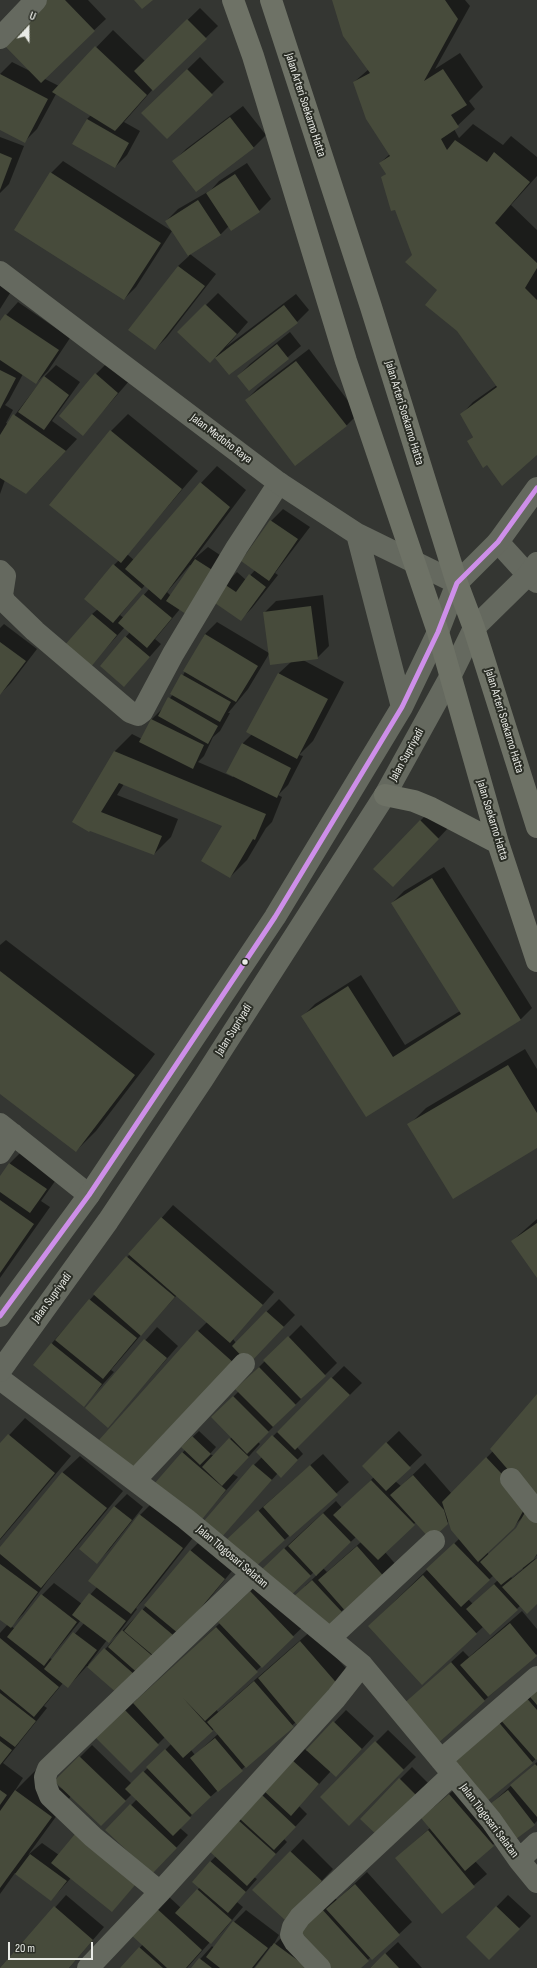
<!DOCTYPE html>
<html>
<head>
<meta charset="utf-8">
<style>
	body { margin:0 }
	#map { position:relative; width:537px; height:1968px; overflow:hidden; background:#343632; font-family:"Sofia Sans Condensed",sans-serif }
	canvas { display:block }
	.north { position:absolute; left:8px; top:8px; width:40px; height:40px; -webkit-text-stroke:3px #2b2e26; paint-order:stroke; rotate:21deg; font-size:11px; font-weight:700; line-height:16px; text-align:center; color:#e9ebe6 }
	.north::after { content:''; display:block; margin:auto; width:14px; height:18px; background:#e9ebe6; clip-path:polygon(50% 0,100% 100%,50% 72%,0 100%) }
	.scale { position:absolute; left:8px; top:1942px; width:85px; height:18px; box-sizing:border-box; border:2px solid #e9ebe6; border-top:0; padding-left:5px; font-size:12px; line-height:14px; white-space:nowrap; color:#e9ebe6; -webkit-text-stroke:3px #2b2e26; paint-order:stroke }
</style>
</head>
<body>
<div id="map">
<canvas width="537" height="1968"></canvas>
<div class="north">U</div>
<div class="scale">20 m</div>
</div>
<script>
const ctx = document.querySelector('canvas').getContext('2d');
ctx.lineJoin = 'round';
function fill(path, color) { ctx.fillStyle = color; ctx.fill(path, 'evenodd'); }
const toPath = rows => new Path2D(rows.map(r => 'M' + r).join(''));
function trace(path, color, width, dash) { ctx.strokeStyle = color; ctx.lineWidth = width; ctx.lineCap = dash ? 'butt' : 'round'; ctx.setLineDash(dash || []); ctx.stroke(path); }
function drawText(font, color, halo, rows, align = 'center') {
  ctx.font = font + ' "Sofia Sans Condensed",sans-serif'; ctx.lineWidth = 4; ctx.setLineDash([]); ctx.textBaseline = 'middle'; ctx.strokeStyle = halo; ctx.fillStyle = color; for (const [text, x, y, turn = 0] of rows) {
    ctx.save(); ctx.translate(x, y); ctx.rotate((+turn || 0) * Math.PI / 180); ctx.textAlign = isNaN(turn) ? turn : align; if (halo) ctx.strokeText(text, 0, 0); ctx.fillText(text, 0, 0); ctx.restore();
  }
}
fill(toPath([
	[47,0,88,0,106,19,43,78,59,86,113,30,145,61,200,8,218,26,153,89,124,122,140,131,127,155,115,167,87,119,91,115,56,94,37,129,25,141,0,128,0,74,12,62,32,72],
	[334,0,465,0,470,6,435,69,460,53,483,87,469,101,475,109,454,129,459,138,473,124,503,145,511,136,537,157,537,176,511,205,537,230,537,454,487,464,468,441,474,436,461,415,473,402,497,385,439,290,413,255,396,208,382,178,387,173,380,163,390,154,354,82,369,69],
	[200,57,224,82,167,138,155,101],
	[243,106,266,135,254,147,196,191,174,161,186,149],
	[0,137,24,146,9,184,0,193],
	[63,161,172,231,136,287,124,299,51,173],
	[247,163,271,199,259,211,231,229,229,226,221,234,190,254,216,274,167,337,155,349,178,266,189,256,166,221,178,209,211,190,219,181],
	[0,282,12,290,0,309],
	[218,293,248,322,226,347,296,294,309,310,297,322,229,374,215,356,179,332],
	[18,302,70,338,48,371,36,383,23,374,9,400,5,405,13,410,6,423,8,424,44,377,56,365,80,382,52,421,77,439,38,481,5,480,0,494,0,322],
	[290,332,301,346,249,390,238,376,250,364],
	[309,349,358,414,346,426,246,400,258,388],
	[108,362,130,380,83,434,96,374],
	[128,414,198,471,127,554,134,560,201,483,217,466,246,490,194,559,208,547,229,561,180,609,155,639,161,644,124,686,101,666,130,632,125,627,90,666,92,614,98,609,114,565,119,560,111,431],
	[190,565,192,566,171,596,167,592],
	[145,585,149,589,124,618,120,615],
	[283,509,310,527,275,573,278,575,252,608,240,620,225,584,237,572,246,580,255,570,242,561,271,521],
	[323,595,329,646,317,658,303,660,344,682,313,741,299,755,303,756,288,785,278,795,282,797,272,822,266,828,247,860,230,877,223,825,124,784,117,795,178,819,171,837,154,854,90,830,115,751,132,734,142,739,152,719,163,708,173,694,205,634,217,622,269,653,264,613,276,601],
	[269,654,291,662,279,673,248,732,252,734,242,744,233,777,198,762,204,756,213,737,220,731,230,713,228,713,248,689],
	[4,624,37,649,11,683,0,694,0,628],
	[432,809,450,826,405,874,420,821],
	[444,867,532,1008,520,1020,366,1116,303,1016,315,1004,361,975,405,1045,460,1011,392,903,404,891],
	[6,940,155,1054,96,1131,76,1151,0,1093,0,945],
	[525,1049,537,1069,537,1147,409,1125,426,1108],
	[22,1151,58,1177,41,1201,50,1207,0,1278,0,1178,10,1163],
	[173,1205,274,1292,233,1339,236,1343,279,1299,295,1315,261,1350,205,1397,198,1331,207,1322,177,1295,141,1335,111,1370,114,1372,84,1405,52,1343],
	[537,1219,537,1276,512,1241],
	[301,1325,337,1363,258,1442,260,1444,233,1474,238,1477,199,1521,182,1453,185,1450,182,1447,199,1431,216,1447,210,1454,214,1456,232,1437,225,1405,239,1391,237,1389],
	[157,1327,178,1346,108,1426,86,1408],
	[344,1366,362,1383,297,1447,303,1454,281,1476,278,1473,221,1537,254,1465,262,1457,257,1452],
	[537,1396,537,1555,531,1561,537,1558,537,1602,520,1606,490,1634,483,1627,422,1683,369,1626,459,1539,449,1521,431,1538,416,1522,385,1552,398,1567,344,1609,323,1629,305,1586,317,1575,314,1572,288,1597,274,1558,336,1501,342,1508,374,1477,375,1454,399,1431,422,1455,395,1481,401,1486,425,1463,452,1494,493,1451],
	[522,1518,518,1527,489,1555,487,1552],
	[356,1537,361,1542,327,1572,323,1568],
	[522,1567,523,1569,512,1578,510,1576],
	[494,1575,498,1580,473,1604,468,1599],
	[25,1418,71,1456,0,1540,0,1445],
	[323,1454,349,1482,270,1553,256,1513],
	[80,1456,123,1491,49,1579,23,1614,11,1626,15,1629,42,1595,54,1583,82,1604,97,1587,140,1515,157,1498,199,1530,147,1596,136,1608,137,1609,121,1630,109,1642,107,1640,88,1665,89,1666,146,1606,190,1551,202,1539,236,1566,191,1621,118,1693,87,1666,68,1687,63,1683,44,1706,47,1708,3,1763,23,1778,14,1792,36,1770,62,1789,56,1781,92,1745,132,1784,171,1744,165,1737,131,1771,97,1737,136,1698,138,1700,220,1623,231,1610,263,1579,306,1624,216,1709,218,1712,312,1630,351,1674,201,1805,180,1828,188,1835,164,1861,107,1830,137,1799,132,1794,101,1825,71,1796,28,1855,42,1843,59,1855,147,1871,112,1911,71,1878,51,1900,15,1873,0,1894,0,1633,8,1624,0,1618,0,1548,63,1472],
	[81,1620,84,1623,53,1660,50,1658],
	[214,1729,218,1734,195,1755,191,1750],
	[127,1494,143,1507,109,1550,97,1562,81,1549,115,1506],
	[522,1611,537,1629,537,1654,436,1743,403,1706,463,1651,469,1657],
	[537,1681,537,1758,486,1802,450,1760],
	[346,1710,374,1736,348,1764,331,1771,299,1806,307,1814,284,1839,287,1842,254,1877,257,1879,237,1902,243,1907,223,1931,211,1943,210,1942,187,1968,122,1968,143,1944,131,1933,167,1895,181,1908,200,1887,210,1862,216,1856,211,1851,266,1792,293,1761,305,1749,307,1751],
	[388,1730,416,1757,349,1824,321,1797],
	[537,1762,537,1821,534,1824,491,1804],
	[412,1767,431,1786,393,1826,400,1779],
	[462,1783,505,1834,475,1861,487,1874,442,1913,396,1858,430,1828,434,1807],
	[303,1839,333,1869,297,1907,254,1890],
	[367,1872,412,1922,372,1959,371,1957,359,1968,257,1968,273,1947,271,1946,254,1968,192,1968,212,1946,214,1948,234,1922,246,1910,279,1935,272,1947,287,1932,294,1932,333,1896,337,1900],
	[66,1895,104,1927,69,1968,2,1968],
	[508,1895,531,1916,489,1959,467,1937],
	[398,1942,422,1968,370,1968]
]), '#0007');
fill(toPath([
	[47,0,65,0,95,31,41,83,2,43],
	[134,0,153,0,142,9],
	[332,0,445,0,458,19,424,81,443,69,467,105,451,115,459,127,441,139,447,150,455,140,487,162,494,152,530,182,495,223,537,263,537,268,525,288,537,300,537,455,502,486,487,465,483,468,467,441,473,437,460,414,497,387,457,331,425,305,437,290,405,262,412,255,395,210,391,211,381,177,386,174,379,163,390,156,366,119,353,82,370,73,343,36],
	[187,19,207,39,153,91,134,71],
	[95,46,147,95,115,131,52,92],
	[187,69,213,95,167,139,141,113],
	[0,74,48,99,25,143,0,130],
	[230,117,254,148,196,192,172,161],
	[87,119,129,143,115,168,72,144],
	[0,153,12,158,0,190],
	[50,172,161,243,124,300,14,230],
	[235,174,260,212,231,231,206,193],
	[198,200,221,235,188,256,165,221],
	[178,266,205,286,155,350,128,330],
	[205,304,237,334,210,363,177,332],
	[284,305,298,323,229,375,215,358],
	[5,314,59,350,36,384,0,360,0,321],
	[277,344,289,359,249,391,237,376],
	[296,361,347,426,295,466,245,400],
	[0,370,16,378,0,409],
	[95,373,118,393,83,436,59,416],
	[44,376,69,395,44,430,18,412],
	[13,414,66,451,26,494,0,478,0,435],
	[110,430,182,489,121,563,49,505],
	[200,482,230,507,161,600,125,569],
	[270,520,298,539,269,581,241,561],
	[195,559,217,573,189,616,166,601],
	[113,564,142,589,113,623,84,599],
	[249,574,266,587,241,621,212,601,224,584,236,592],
	[143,594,172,618,147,648,118,623],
	[311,606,318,659,270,665,263,612],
	[92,614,117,635,90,668,64,646],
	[205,634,258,666,236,702,183,671],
	[125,636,150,657,124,687,100,666],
	[0,642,26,661,0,695],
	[278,673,328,699,297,759,246,732],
	[181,674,231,702,220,722,170,694],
	[168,697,218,726,208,744,158,716],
	[151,719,204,745,193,769,139,742],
	[242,743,291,768,277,798,226,773],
	[114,751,266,814,255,840,253,839,230,878,201,861,222,826,119,783,101,812,162,836,154,855,90,831,89,832,72,822],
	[420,820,439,839,393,887,373,869],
	[432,878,521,1020,366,1117,301,1016,348,986,393,1057,461,1014,391,903],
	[0,971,135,1075,76,1152,0,1094],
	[508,1065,537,1113,537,1148,453,1199,407,1124],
	[9,1163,47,1189,30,1213,0,1192,0,1176],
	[0,1200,34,1224,0,1273],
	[161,1217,263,1305,230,1343,128,1254],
	[537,1223,537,1278,511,1241],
	[126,1256,175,1297,141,1336,93,1294],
	[89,1299,137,1338,103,1379,55,1340],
	[266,1311,284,1327,249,1364,232,1346],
	[197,1330,235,1364,137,1473,99,1440],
	[288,1336,326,1376,301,1399,263,1360],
	[144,1339,167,1358,108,1428,85,1408],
	[51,1343,102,1384,84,1407,33,1365],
	[259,1367,296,1405,273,1427,235,1389],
	[331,1377,350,1395,295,1450,277,1432],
	[537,1394,537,1503,490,1449],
	[233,1396,269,1432,247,1454,211,1417],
	[8,1434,55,1473,0,1539,0,1443],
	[272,1435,298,1460,281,1478,256,1452],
	[192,1436,211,1454,200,1465,181,1447],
	[229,1438,249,1457,222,1486,202,1467],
	[386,1442,411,1468,386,1491,362,1466],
	[182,1452,226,1490,199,1523,154,1484],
	[486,1457,528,1502,514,1528,478,1562,451,1530,442,1502],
	[253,1464,272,1480,221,1538,203,1522],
	[310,1465,338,1495,290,1537,263,1507],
	[62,1472,107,1508,41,1588,0,1554,0,1547],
	[413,1475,444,1510,448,1524,431,1540,390,1495],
	[371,1480,415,1525,378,1560,333,1515],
	[114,1506,132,1520,97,1564,79,1549],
	[527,1509,537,1521,537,1554,533,1560,501,1585,480,1562,516,1528],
	[258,1510,285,1540,253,1569,226,1540],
	[323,1513,351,1542,316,1576,288,1546],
	[139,1514,183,1548,131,1614,88,1581],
	[454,1543,490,1580,461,1607,426,1569],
	[357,1546,387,1580,348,1614,318,1580],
	[284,1548,311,1576,288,1598,261,1570],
	[190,1550,225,1579,179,1634,144,1605],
	[537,1558,537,1604,527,1614,502,1587],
	[0,1564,38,1592,11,1628,0,1620],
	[423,1575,477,1634,422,1685,368,1626],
	[312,1580,342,1612,322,1631,292,1598],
	[494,1584,518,1610,490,1635,466,1609],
	[250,1591,294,1637,262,1668,218,1622],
	[89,1593,126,1621,109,1643,72,1615],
	[41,1594,77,1622,44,1666,7,1637],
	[142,1609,173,1635,155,1657,124,1631],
	[510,1623,537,1656,488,1697,460,1665],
	[216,1627,258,1672,205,1721,183,1698,213,1731,183,1758,133,1703],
	[122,1630,156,1659,141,1676,108,1647],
	[73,1632,97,1650,68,1688,44,1669],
	[0,1638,59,1687,34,1717,0,1689],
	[300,1641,340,1687,298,1726,258,1678],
	[104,1648,135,1675,118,1694,87,1667],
	[451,1662,485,1701,436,1745,401,1706],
	[254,1681,294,1727,246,1768,207,1722],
	[537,1682,537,1705,525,1691],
	[0,1693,36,1721,15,1747,0,1736],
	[524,1695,537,1710,537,1759,536,1760,498,1717],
	[124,1709,159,1745,131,1773,95,1737],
	[496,1719,533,1763,485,1803,449,1760],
	[333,1721,362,1749,336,1777,306,1750],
	[215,1738,243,1771,218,1792,190,1758],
	[0,1741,12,1750,0,1765],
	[375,1741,404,1770,349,1826,320,1797],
	[165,1749,211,1797,192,1815,146,1767],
	[79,1756,126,1801,101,1826,54,1781],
	[292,1760,319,1784,291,1816,264,1791],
	[535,1764,537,1766,537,1817,510,1785],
	[143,1771,191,1818,173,1836,125,1789],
	[399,1778,420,1799,381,1839,360,1819],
	[0,1790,7,1795,0,1805],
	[15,1790,52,1817,0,1888,0,1811],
	[508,1790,535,1825,516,1839,490,1804],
	[449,1794,494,1846,465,1871,421,1818],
	[262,1795,296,1827,274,1850,240,1819],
	[130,1804,177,1848,152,1874,105,1830],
	[238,1820,276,1854,247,1886,209,1851],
	[428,1830,475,1887,442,1914,395,1858],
	[75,1834,136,1884,112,1912,51,1863],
	[290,1851,322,1881,285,1920,252,1890],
	[30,1854,67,1881,51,1901,15,1874],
	[210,1861,246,1892,228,1913,192,1882],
	[355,1884,400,1935,372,1960,326,1909],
	[197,1889,232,1920,211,1944,175,1913],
	[54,1906,93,1940,69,1968,0,1968],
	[154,1906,202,1950,186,1968,167,1968,129,1933],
	[496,1906,520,1929,489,1960,466,1937],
	[321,1908,369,1961,361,1968,325,1968,293,1932],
	[233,1921,268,1948,252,1968,220,1968,206,1957],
	[274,1943,308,1968,255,1968],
	[139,1947,163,1968,120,1968],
	[385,1953,399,1968,370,1968],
	[199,1958,212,1968,191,1968]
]), '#474b3b');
trace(toPath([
	[0,38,36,0],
	[498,542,528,575,537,582],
	[0,571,5,576,2,595,5,602,35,631,130,712,138,715,142,712,173,654,237,547,279,483],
	[0,1124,89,1195],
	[0,1153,13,1134],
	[0,1379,186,1519,362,1665,491,1820,519,1860,537,1882],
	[511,1479,537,1512],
	[135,1480,244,1364],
	[330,1638,434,1541],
	[441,1760,537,1677],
	[519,1860,537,1843],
	[160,1892,93,1837,50,1796,46,1786,45,1777,48,1769,252,1574],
	[88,1968,160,1892,336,1698,362,1665],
	[320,1968,295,1942,291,1935,293,1927,300,1917,453,1774]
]), '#65695f', 22);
trace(toPath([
	[0,272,279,483,357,534,457,583],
	[357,534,402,707],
	[0,1316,89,1195,275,917,402,707,438,632,457,583,498,542,537,488],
	[0,1371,108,1221,203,1079,385,795,450,677,474,628,528,575,537,563]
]), '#65695f', 22);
trace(toPath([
	[233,0,253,56,346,361,438,632,498,843,537,961],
	[271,0,371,307,457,583,474,628,537,827],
	[385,795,414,801,431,808,498,843]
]), '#6e7266', 22);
trace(toPath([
	[0,1316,89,1195,275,917,402,707,438,632,457,583,498,542,537,488]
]), '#ce8fe9', 5);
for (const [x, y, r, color] of [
	[245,962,3.5,"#e9ebe6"]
]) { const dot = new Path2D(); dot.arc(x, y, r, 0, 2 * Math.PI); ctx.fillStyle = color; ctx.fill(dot); trace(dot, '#2b2e26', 1.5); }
drawText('12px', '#e9ebe6', '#2b2e26', [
	["Jalan Arteri Soekarno Hatta",305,105,72],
	["Jalan Arteri Soekarno Hatta",404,413,73],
	["Jalan Medoho Raya",221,439,37],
	["Jalan Arteri Soekarno Hatta",504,721,73],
	["Jalan Supriyadi",407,755,-61],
	["Jalan Soekarno Hatta",492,820,73],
	["Jalan Supriyadi",234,1030,-58],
	["Jalan Supriyadi",52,1298,-54],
	["Jalan Tlogosari Selatan",232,1557,40],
	["Jalan Tlogosari Selatan",489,1821,53]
]);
</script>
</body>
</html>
